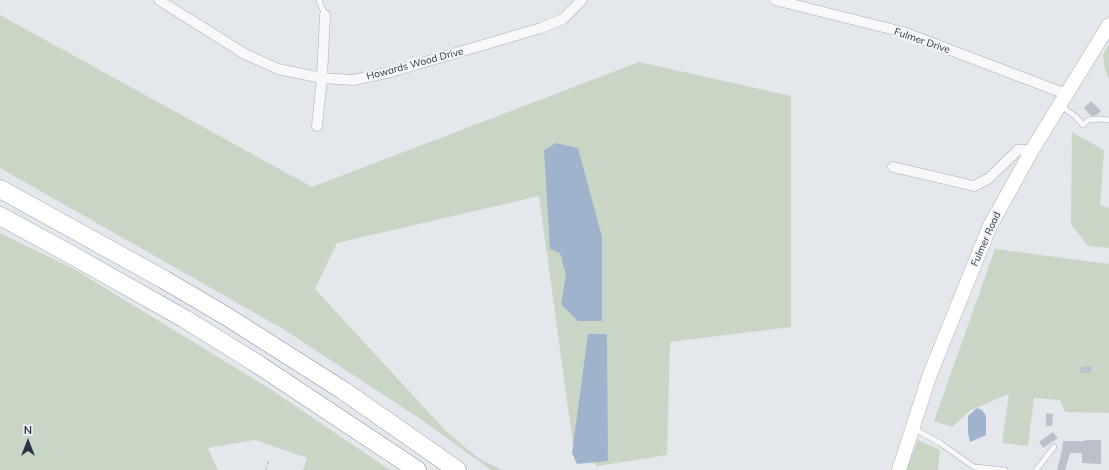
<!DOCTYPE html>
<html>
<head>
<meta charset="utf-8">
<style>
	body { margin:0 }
	#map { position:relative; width:1109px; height:470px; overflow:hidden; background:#e4e7ec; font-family:Mulish,sans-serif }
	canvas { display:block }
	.north { position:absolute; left:8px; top:422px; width:40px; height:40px; -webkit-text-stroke:3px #f4f6f9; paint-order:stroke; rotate:0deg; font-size:11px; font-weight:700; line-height:16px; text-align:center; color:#2b3445 }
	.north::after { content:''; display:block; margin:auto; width:14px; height:18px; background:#2b3445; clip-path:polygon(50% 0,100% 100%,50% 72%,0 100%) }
</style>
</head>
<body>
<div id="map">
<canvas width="1109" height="470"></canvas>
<div class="north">N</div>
</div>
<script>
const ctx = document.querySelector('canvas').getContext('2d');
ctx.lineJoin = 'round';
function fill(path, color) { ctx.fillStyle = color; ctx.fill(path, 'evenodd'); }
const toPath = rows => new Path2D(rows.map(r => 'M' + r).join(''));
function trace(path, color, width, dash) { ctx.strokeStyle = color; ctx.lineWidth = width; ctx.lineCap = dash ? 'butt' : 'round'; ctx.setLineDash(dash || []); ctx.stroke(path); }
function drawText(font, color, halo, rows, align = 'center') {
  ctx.font = font + ' Mulish,sans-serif'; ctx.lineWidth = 4; ctx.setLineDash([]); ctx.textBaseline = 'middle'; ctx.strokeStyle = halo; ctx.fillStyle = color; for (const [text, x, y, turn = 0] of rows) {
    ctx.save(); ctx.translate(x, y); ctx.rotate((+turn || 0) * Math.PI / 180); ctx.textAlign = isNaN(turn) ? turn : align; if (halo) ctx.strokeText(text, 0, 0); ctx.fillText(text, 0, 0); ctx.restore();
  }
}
fill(toPath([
	[0,15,312,187,639,62,791,96,791,327,670,342,667,455,597,466,573,444,539,196,337,243,315,289,445,430,478,458,502,470,491,470,419,418,283,329,0,168],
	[1109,44,1109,79,1105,70,1103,55],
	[1072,132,1104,150,1100,205,1109,208,1109,248,1088,246,1071,224],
	[0,233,74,269,270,389,390,470,303,470,307,458,255,440,208,448,218,470,0,470],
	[995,249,1109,264,1109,413,1065,412,1060,400,1034,398,1028,446,1002,443,1009,394,971,410,952,427,934,421],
	[918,440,940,450,938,470,906,470]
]), '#c9d6c5');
fill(toPath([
	[556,143,578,148,602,237,602,321,578,321,561,304,566,275,560,253,550,249,544,150],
	[588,334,607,334,608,461,577,464,572,453],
	[977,408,982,410,986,416,986,435,970,442,968,433,968,416]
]), '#9fb4cc');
fill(toPath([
	[1091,101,1101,111,1097,115,1091,116,1084,108],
	[1091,366,1091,373,1080,373,1081,367],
	[1046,413,1053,414,1052,426,1046,426],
	[1053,432,1058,438,1043,448,1039,442],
	[1085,440,1101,440,1101,464,1082,463,1082,453,1070,453,1065,470,1057,470,1062,450,1063,441,1085,441]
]), '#bbc0ca');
const lane = toPath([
	[319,0,325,15],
	[1060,105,1076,117,1083,125,1088,120,1098,119,1109,120],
	[913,428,940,443,974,467,1005,470],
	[1036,470,1054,447]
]);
const street = toPath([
	[159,0,245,54,278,69,322,78,353,80,391,72,541,28,563,19,582,0],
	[775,0,903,32,1066,94],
	[317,126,322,78,325,15],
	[893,167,974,186,988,179,1018,150,1032,150]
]);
const secondary = toPath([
	[899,470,930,374,990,226,1032,150,1109,25]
]);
const highway = toPath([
	[0,189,163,279,226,316,344,391,457,470],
	[0,216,68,253,185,319,259,365,417,470]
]);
trace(lane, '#a9aeb7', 6);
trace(street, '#a9aeb7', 11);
trace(secondary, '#a9aeb7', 15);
trace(highway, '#8b94a3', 19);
trace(toPath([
	[266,470,269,459]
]), '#c2c5cb', 1.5, [3, 3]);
trace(lane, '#f7f8fa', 5);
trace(street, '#f7f8fa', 10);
trace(secondary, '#fff', 14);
trace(highway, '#fff', 18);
drawText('10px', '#2b3445', '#f4f6f9', [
	["Fulmer Drive",922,41,19],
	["Howards Wood Drive",415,64,-15],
	["Fulmer Road",986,239,-66]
]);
</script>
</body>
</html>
